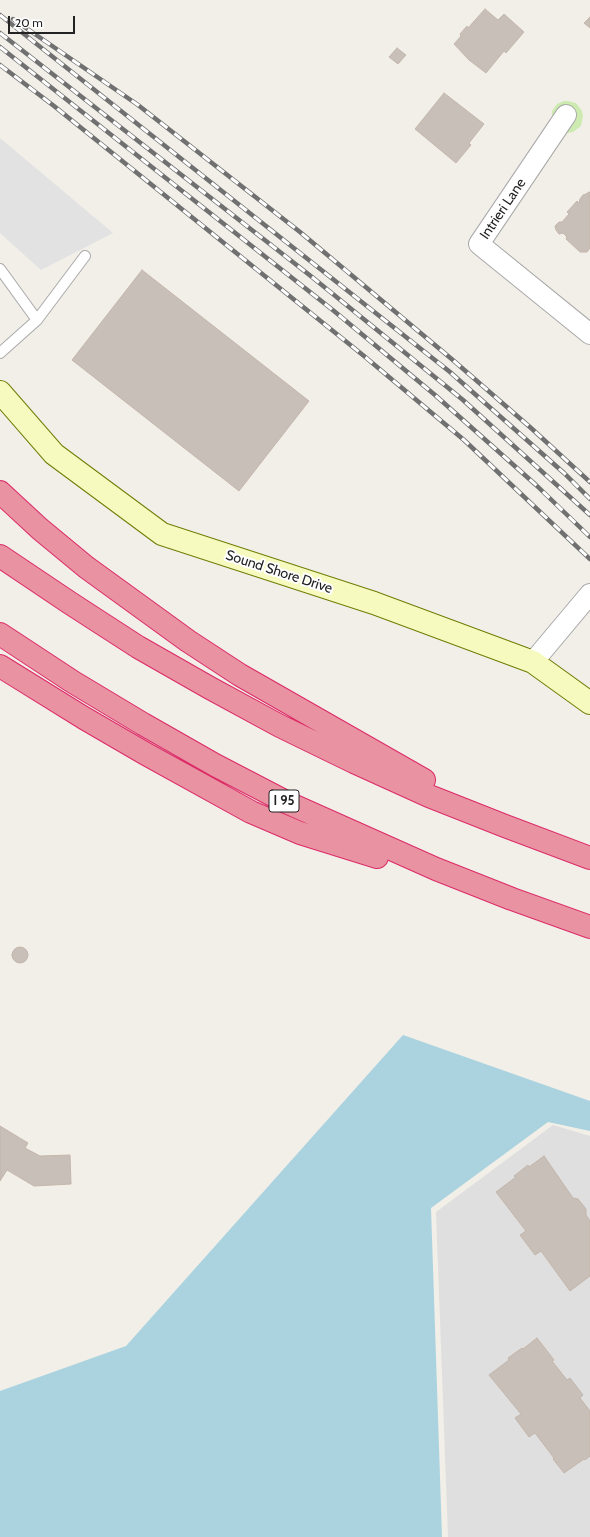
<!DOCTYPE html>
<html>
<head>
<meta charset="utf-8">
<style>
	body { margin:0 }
	#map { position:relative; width:590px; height:1537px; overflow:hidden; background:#f2efe9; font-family:Cabin,sans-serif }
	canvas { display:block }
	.scale { position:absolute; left:8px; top:16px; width:67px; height:18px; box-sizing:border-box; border:2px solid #222; border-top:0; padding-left:5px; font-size:12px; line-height:14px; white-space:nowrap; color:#222; -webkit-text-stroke:3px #fff; paint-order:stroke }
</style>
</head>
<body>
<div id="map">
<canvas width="590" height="1537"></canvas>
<div class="scale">20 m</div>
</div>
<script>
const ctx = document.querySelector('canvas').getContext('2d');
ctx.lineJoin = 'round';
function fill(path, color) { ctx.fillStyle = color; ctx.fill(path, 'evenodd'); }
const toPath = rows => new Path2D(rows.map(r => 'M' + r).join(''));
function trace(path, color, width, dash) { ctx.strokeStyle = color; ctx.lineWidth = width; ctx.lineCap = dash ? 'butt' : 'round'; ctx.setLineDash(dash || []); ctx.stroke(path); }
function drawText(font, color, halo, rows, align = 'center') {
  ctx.font = font + ' Cabin,sans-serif'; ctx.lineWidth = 4; ctx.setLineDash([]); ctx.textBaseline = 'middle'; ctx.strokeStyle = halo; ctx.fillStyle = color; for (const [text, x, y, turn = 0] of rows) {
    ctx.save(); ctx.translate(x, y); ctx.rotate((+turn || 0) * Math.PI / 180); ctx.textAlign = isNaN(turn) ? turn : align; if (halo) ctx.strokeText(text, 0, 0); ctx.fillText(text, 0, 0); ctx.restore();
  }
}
fill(toPath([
	[553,1125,590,1136,590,1537,448,1537,436,1212]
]), '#e0dfdf');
fill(toPath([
	[564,101,568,101,576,103,582,111,583,116,581,126,573,132,568,133,563,132,552,119,552,111,554,108,557,104]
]), '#cdebb0');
fill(toPath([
	[0,138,113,233,41,270,0,233]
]), '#e2e2e2');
fill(toPath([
	[403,1035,590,1101,590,1131,548,1122,431,1208,442,1537,0,1537,0,1391,126,1346]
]), '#aad3df');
const building = toPath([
	[485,9,498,20,504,14,524,32,506,53,504,51,486,73,469,60,454,44,461,36,460,34,467,26,468,28,485,9],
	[590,17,590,28,584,23,590,17],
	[397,48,406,55,398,64,389,57,397,48],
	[444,93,484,124,469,143,471,145,456,163,415,129,444,93],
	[589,192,590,193,590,248,587,252,580,252,566,239,567,237,563,233,559,234,556,230,555,226,559,222,562,222,569,214,567,212,577,201,579,203,580,199,583,195,586,194,589,192],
	[142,270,309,401,239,491,72,360,142,270],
	'12 955a8 8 0 1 1 16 0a8 8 0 1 1-16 0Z',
	[0,1126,28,1143,25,1148,40,1156,70,1155,71,1184,34,1186,7,1170,0,1181,0,1126],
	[544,1156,573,1198,578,1199,586,1209,586,1215,590,1221,590,1276,570,1291,541,1251,535,1255,520,1235,526,1231,496,1192,516,1177,514,1176,528,1165,529,1167,544,1156],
	[537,1338,554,1360,552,1361,567,1380,570,1378,583,1395,580,1398,590,1411,590,1456,585,1460,584,1459,564,1473,553,1459,554,1458,535,1433,529,1437,515,1418,521,1414,489,1375,509,1360,508,1358,522,1348,523,1349,537,1338]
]);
fill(building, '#c7bfb8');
trace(building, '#c4b6ab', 1);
const service = toPath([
	[0,269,37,320],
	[0,353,37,320,85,256]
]);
const minor = toPath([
	[566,115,479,244,590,334],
	[533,662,590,594]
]);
const secondary = toPath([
	[0,392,54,454,162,534,374,603,533,662,590,703]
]);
const motorway = toPath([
	[0,492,40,529,86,567,188,641,240,675,424,780],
	[0,556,70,603,138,647,210,688,280,726,354,762,429,796,505,826,590,858],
	[0,634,73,682,143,724,215,765,288,803,436,869,512,899,590,927],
	[0,666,84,718,146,754,251,812,300,833,377,857]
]);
trace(service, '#a9a9a9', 12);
trace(minor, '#a9a9a9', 22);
trace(secondary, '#707d05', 24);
trace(motorway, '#dc2a67', 24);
trace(service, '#fff', 10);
trace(minor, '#fff', 20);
trace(secondary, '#f7fabf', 22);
trace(motorway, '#e892a2', 22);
const rail = toPath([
	[0,15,450,372,564,473,590,499],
	[13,19,138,105,300,232,454,361,531,428,590,482],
	[0,33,312,277,463,400,590,515],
	[0,47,334,311,435,395,536,485,590,537],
	[0,65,54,106,364,356,464,440,590,559]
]);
trace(rail, '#707070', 4.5);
trace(rail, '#fff', 3, [9]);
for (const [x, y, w] of [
	[284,801,30]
]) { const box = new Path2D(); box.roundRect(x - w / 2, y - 11, w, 22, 3); ctx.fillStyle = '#fff'; ctx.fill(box); trace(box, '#222', 1); }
drawText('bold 13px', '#222', null, [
	["I 95",284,801]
]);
drawText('14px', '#222', '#fff', [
	["Intrieri Lane",503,209,-56],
	["Sound Shore Drive",279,572,18]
]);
</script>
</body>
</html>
